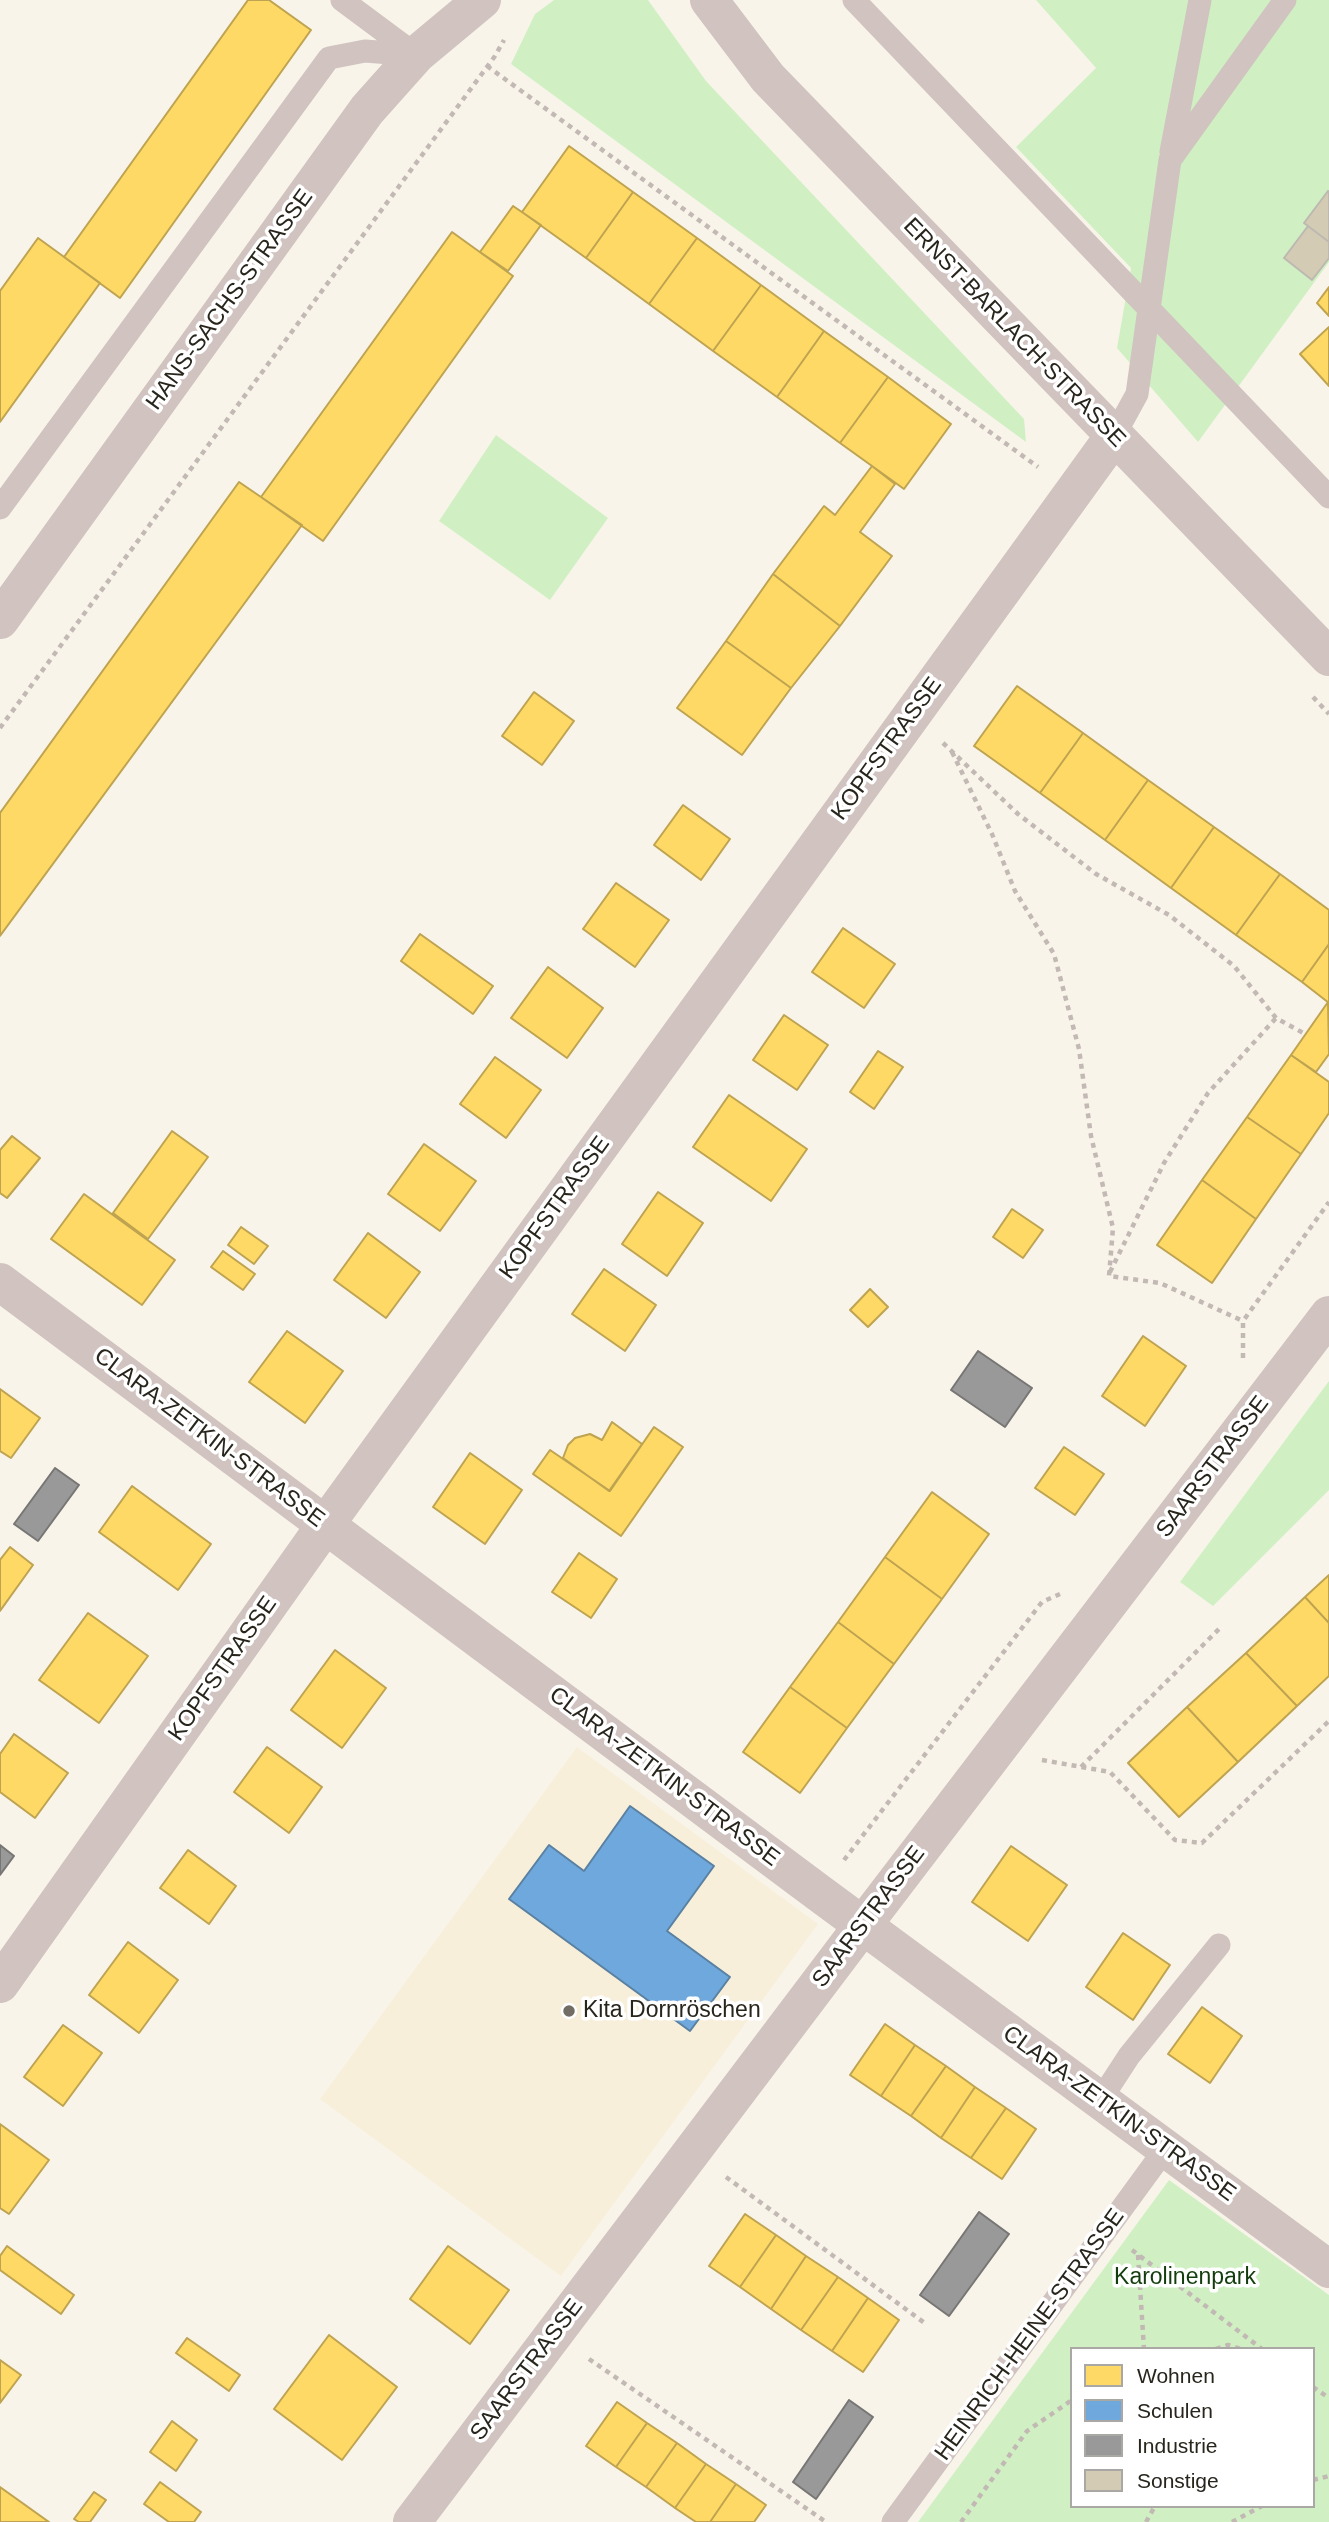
<!DOCTYPE html>
<html>
<head>
<meta charset="utf-8">
<style>
	body { margin:0 }
	#map { position:relative; width:1329px; height:2522px; overflow:hidden; background:#f9f4ea; font-family:Helvetica,sans-serif }
	canvas { display:block }
	.legend { position:absolute; left:1070px; top:2347px; width:245px; height:161px; box-sizing:border-box; background:#fff; border:2px solid #a9a8a4; margin:0; padding:9px 12px; list-style:none; font-size:21px; color:#28251c }
	.legend li { display:flex; align-items:center; gap:14px; height:35px }
	.legend b { width:35px; border:2px solid #a9a8a4 }
</style>
</head>
<body>
<div id="map">
<canvas width="1329" height="2522"></canvas>
<ul class="legend">
<li><b style="height:19px;background:#ffd966"></b>Wohnen</li>
<li><b style="height:19px;background:#6fa8dc"></b>Schulen</li>
<li><b style="height:19px;background:#999"></b>Industrie</li>
<li><b style="height:19px;background:#d4cbb5"></b>Sonstige</li>
</ul>
</div>
<script>
const ctx = document.querySelector('canvas').getContext('2d');
ctx.lineJoin = 'round';
function fill(path, color) { ctx.fillStyle = color; ctx.fill(path, 'evenodd'); }
const toPath = rows => new Path2D(rows.map(r => 'M' + r).join(''));
function trace(path, color, width, dash) { ctx.strokeStyle = color; ctx.lineWidth = width; ctx.lineCap = dash ? 'butt' : 'round'; ctx.setLineDash(dash || []); ctx.stroke(path); }
function drawText(font, color, halo, rows, align = 'center') {
  ctx.font = font + ' Helvetica,sans-serif'; ctx.lineWidth = 7; ctx.setLineDash([]); ctx.textBaseline = 'middle'; ctx.strokeStyle = halo; ctx.fillStyle = color; for (const [text, x, y, turn = 0] of rows) {
    ctx.save(); ctx.translate(x, y); ctx.rotate((+turn || 0) * Math.PI / 180); ctx.textAlign = isNaN(turn) ? turn : align; if (halo) ctx.strokeText(text, 0, 0); ctx.fillText(text, 0, 0); ctx.restore();
  }
}
fill(toPath([
	[577,1747,818,1924,561,2276,320,2099]
]), '#f8efda');
fill(toPath([
	[554,0,648,0,706,81,1024,419,1026,442,511,64,535,14],
	[1036,0,1329,0,1329,262,1198,442,1117,348,1131,268,1016,147,1096,68],
	[496,435,608,518,550,600,439,521],
	[1329,1381,1329,1490,1213,1606,1180,1582],
	[1169,2180,1329,2295,1329,2522,918,2522],
	[1072,2349,1313,2349,1313,2506,1072,2506]
]), '#d0f0c4');
const homes = toPath([
	[248,0,269,0,311,30,120,298,64,257,248,0],
	[569,146,633,192,586,258,522,212,569,146],
	[633,192,697,238,649,304,586,258,633,192],
	[513,206,541,225,508,271,480,252,513,206],
	[452,232,513,276,323,541,261,497,452,232],
	[38,238,100,283,0,422,0,291,38,238],
	[697,238,761,285,713,351,649,304,697,238],
	[761,285,824,331,777,397,713,351,761,285],
	[1329,287,1329,316,1317,303,1329,287],
	[1329,327,1329,386,1300,354,1329,327],
	[824,331,888,377,840,443,777,397,824,331],
	[888,377,951,424,904,489,840,443,888,377],
	[872,466,895,484,860,532,892,556,840,626,773,574,824,506,835,515,872,466],
	[239,482,302,525,0,936,0,813,239,482],
	[773,574,840,626,791,688,726,641,773,574],
	[726,641,791,688,742,755,677,708,726,641],
	[1017,686,1083,733,1040,793,974,746,1017,686],
	[534,692,574,721,542,765,502,736,534,692],
	[1083,733,1148,780,1105,840,1040,793,1083,733],
	[1148,780,1214,827,1171,888,1105,840,1148,780],
	[683,805,730,839,701,880,654,845,683,805],
	[1214,827,1280,874,1236,935,1171,888,1214,827],
	[1280,874,1329,910,1329,944,1302,982,1236,935,1280,874],
	[616,883,669,920,635,967,583,929,616,883],
	[843,928,895,964,864,1008,812,972,843,928],
	[420,934,493,986,473,1014,401,961,420,934],
	[1329,944,1329,1003,1302,982,1329,944],
	[548,967,603,1008,567,1058,511,1018,548,967],
	[1328,1002,1329,1054,1316,1072,1291,1055,1328,1002],
	[784,1015,828,1045,797,1090,753,1060,784,1015],
	[878,1051,903,1067,874,1109,850,1092,878,1051],
	[1291,1055,1329,1082,1329,1113,1301,1154,1247,1117,1291,1055],
	[495,1057,541,1090,506,1138,460,1104,495,1057],
	[729,1095,807,1149,771,1201,693,1147,729,1095],
	[1247,1117,1301,1154,1256,1219,1202,1180,1247,1117],
	[172,1131,208,1157,148,1239,113,1213,172,1131],
	[12,1136,40,1158,7,1198,0,1193,0,1150,12,1136],
	[424,1144,476,1181,440,1231,388,1194,424,1144],
	[1202,1180,1256,1219,1212,1283,1157,1245,1202,1180],
	[658,1192,703,1223,667,1276,622,1244,658,1192],
	[84,1194,175,1260,142,1305,51,1239,84,1194],
	[1012,1209,1043,1230,1023,1258,993,1237,1012,1209],
	[241,1227,268,1246,254,1264,228,1245,241,1227],
	[368,1233,420,1272,386,1318,334,1280,368,1233],
	[223,1251,255,1274,243,1290,211,1267,223,1251],
	[604,1269,656,1305,625,1351,572,1314,604,1269],
	[870,1289,888,1307,868,1327,850,1310,870,1289],
	[287,1331,343,1371,305,1423,249,1382,287,1331],
	[1143,1336,1186,1366,1145,1426,1102,1396,1143,1336],
	[0,1389,40,1418,11,1458,0,1451,0,1389],
	[612,1422,642,1444,609,1491,563,1458,568,1445,575,1438,590,1434,602,1440,612,1422],
	[654,1427,683,1447,621,1536,533,1474,550,1450,610,1491,654,1427],
	[1064,1447,1104,1474,1075,1515,1035,1488,1064,1447],
	[470,1453,522,1490,485,1544,433,1507,470,1453],
	[132,1486,211,1544,178,1590,99,1532,132,1486],
	[932,1492,989,1534,942,1599,885,1557,932,1492],
	[10,1547,33,1565,0,1611,0,1560,10,1547],
	[579,1553,617,1579,591,1618,552,1592,579,1553],
	[885,1557,942,1599,894,1664,838,1622,885,1557],
	[1329,1575,1329,1623,1305,1597,1329,1575],
	[1305,1597,1329,1623,1329,1676,1297,1706,1246,1653,1305,1597],
	[88,1613,148,1656,99,1723,39,1680,88,1613],
	[838,1622,894,1664,847,1728,790,1687,838,1622],
	[335,1650,386,1688,342,1748,291,1710,335,1650],
	[1246,1653,1297,1706,1238,1762,1187,1707,1246,1653],
	[790,1687,847,1728,800,1793,743,1752,790,1687],
	[1187,1707,1238,1762,1179,1817,1128,1763,1187,1707],
	[14,1734,68,1773,35,1818,0,1792,0,1754,14,1734],
	[267,1747,322,1787,289,1833,234,1792,267,1747],
	[1011,1846,1067,1885,1028,1941,972,1902,1011,1846],
	[188,1850,236,1886,209,1924,160,1888,188,1850],
	[1123,1933,1170,1965,1133,2020,1086,1987,1123,1933],
	[128,1942,178,1980,139,2033,89,1995,128,1942],
	[1202,2007,1242,2036,1210,2083,1168,2054,1202,2007],
	[885,2024,915,2045,881,2096,850,2075,885,2024],
	[63,2025,102,2053,63,2106,24,2077,63,2025],
	[915,2045,946,2066,911,2116,881,2096,915,2045],
	[946,2066,975,2087,941,2138,911,2116,946,2066],
	[975,2087,1006,2108,971,2158,941,2138,975,2087],
	[1006,2108,1036,2129,1002,2179,971,2158,1006,2108],
	[0,2124,49,2160,9,2214,0,2208,0,2124],
	[745,2214,776,2235,740,2287,709,2266,745,2214],
	[776,2235,806,2256,771,2309,740,2287,776,2235],
	[7,2246,74,2295,61,2314,0,2270,0,2256,7,2246],
	[448,2246,509,2290,470,2344,410,2299,448,2246],
	[806,2256,838,2277,801,2330,771,2309,806,2256],
	[838,2277,868,2298,832,2351,801,2330,838,2277],
	[868,2298,899,2320,863,2372,832,2351,868,2298],
	[329,2335,397,2387,342,2460,274,2409,329,2335],
	[187,2338,240,2375,229,2391,176,2353,187,2338],
	[0,2360,21,2375,0,2403,0,2360],
	[617,2402,647,2423,616,2467,586,2446,617,2402],
	[172,2421,197,2440,176,2471,150,2452,172,2421],
	[647,2423,677,2443,646,2487,616,2467,647,2423],
	[677,2443,706,2464,675,2508,646,2487,677,2443],
	[706,2464,736,2484,710,2522,696,2522,675,2508,706,2464],
	[160,2482,201,2512,194,2522,169,2522,144,2504,160,2482],
	[736,2484,766,2505,754,2522,710,2522,736,2484],
	[0,2487,49,2522,0,2522,0,2487],
	[94,2492,106,2500,90,2522,79,2522,74,2519,94,2492]
]);
fill(homes, '#ffd966');
trace(homes, '#bea350', 2);
const schools = toPath([
	[630,1806,714,1866,667,1931,730,1977,690,2031,509,1899,549,1845,584,1871,630,1806]
]);
fill(schools, '#6fa8dc');
trace(schools, '#5a81a2', 2);
const industry = toPath([
	[978,1351,1032,1388,1005,1427,951,1390,978,1351],
	[55,1468,79,1485,38,1541,14,1524,55,1468],
	[0,1845,14,1856,0,1875,0,1845],
	[979,2212,1009,2234,949,2316,920,2295,979,2212],
	[849,2400,873,2417,816,2499,793,2482,849,2400]
]);
fill(industry, '#999');
trace(industry, '#777674', 2);
const building = toPath([
	[1328,191,1329,192,1329,242,1304,223,1328,191],
	[1308,226,1329,242,1329,258,1312,280,1284,258,1308,226]
]);
fill(building, '#d4cbb5');
trace(building, '#bdb9b1', 2);
trace(toPath([
	[487,66,1038,467],
	[1313,697,1329,714],
	[0,728,495,56,504,40],
	[943,743,1018,814,1096,874,1169,915,1234,966,1276,1018,1305,1034],
	[952,752,992,834,1015,891,1054,954,1079,1049,1091,1136,1113,1228,1109,1276,1160,1283,1243,1321],
	[1110,1272,1164,1163,1208,1093,1276,1018],
	[1243,1358,1243,1321,1329,1202],
	[1042,1760,1110,1772,1175,1840,1202,1843,1329,1721],
	[1081,1767,1221,1627],
	[844,1860,1042,1602,1060,1594],
	[726,2177,926,2324],
	[1132,2250,1262,2349],
	[1138,2255,1144,2349],
	[1216,2349,1228,2345,1241,2349],
	[589,2359,826,2522],
	[1313,2387,1329,2398],
	[1313,2480,1329,2476],
	[961,2522,1027,2431,1072,2400],
	[1146,2522,1155,2506],
	[1232,2522,1262,2506]
]), '#c2b8b4', 4.5, [5, 5]);
trace(toPath([
	[342,0,416,55],
	[854,0,1329,497],
	[1171,152,1200,0],
	[1114,436,1137,394,1170,160,1285,0],
	[0,508,329,58,365,51,416,55],
	[1101,2099,1129,2056,1219,1945],
	[893,2522,1166,2148]
]), '#d0c3c0', 23);
trace(toPath([
	[709,0,768,78,1329,657],
	[0,620,367,110,416,55,482,0],
	[0,1282,819,1893,1329,2269],
	[0,1984,326,1524,1114,436],
	[412,2522,863,1925,1329,1315]
]), '#d0c3c0', 38);
for (const [x, y, r, color] of [
	[569,2011,7,"#716d64"]
]) { const dot = new Path2D(); dot.arc(x, y, r, 0, 2 * Math.PI); ctx.fillStyle = color; ctx.fill(dot); trace(dot, '#fff', 2.5); }
drawText('23px', '#28251c', '#fff', [
	["HANS-SACHS-STRASSE",230,300,-54],
	["ERNST-BARLACH-STRASSE",1014,333,46],
	["KOPFSTRASSE",887,749,-54],
	["KOPFSTRASSE",555,1208,-54],
	["CLARA-ZETKIN-STRASSE",209,1438,37],
	["SAARSTRASSE",1213,1467,-53],
	["KOPFSTRASSE",223,1669,-55],
	["CLARA-ZETKIN-STRASSE",664,1777,37],
	["SAARSTRASSE",869,1917,-53],
	["CLARA-ZETKIN-STRASSE",1119,2114,36],
	["HEINRICH-HEINE-STRASSE",1030,2335,-54],
	["SAARSTRASSE",527,2370,-53]
]);
drawText('23px', '#28251c', '#fff', [
	["Kita Dornröschen",583,2011]
], 'left');
drawText('23px', '#143d0d', '#fff', [
	["Karolinenpark",1185,2278]
]);
</script>
</body>
</html>
